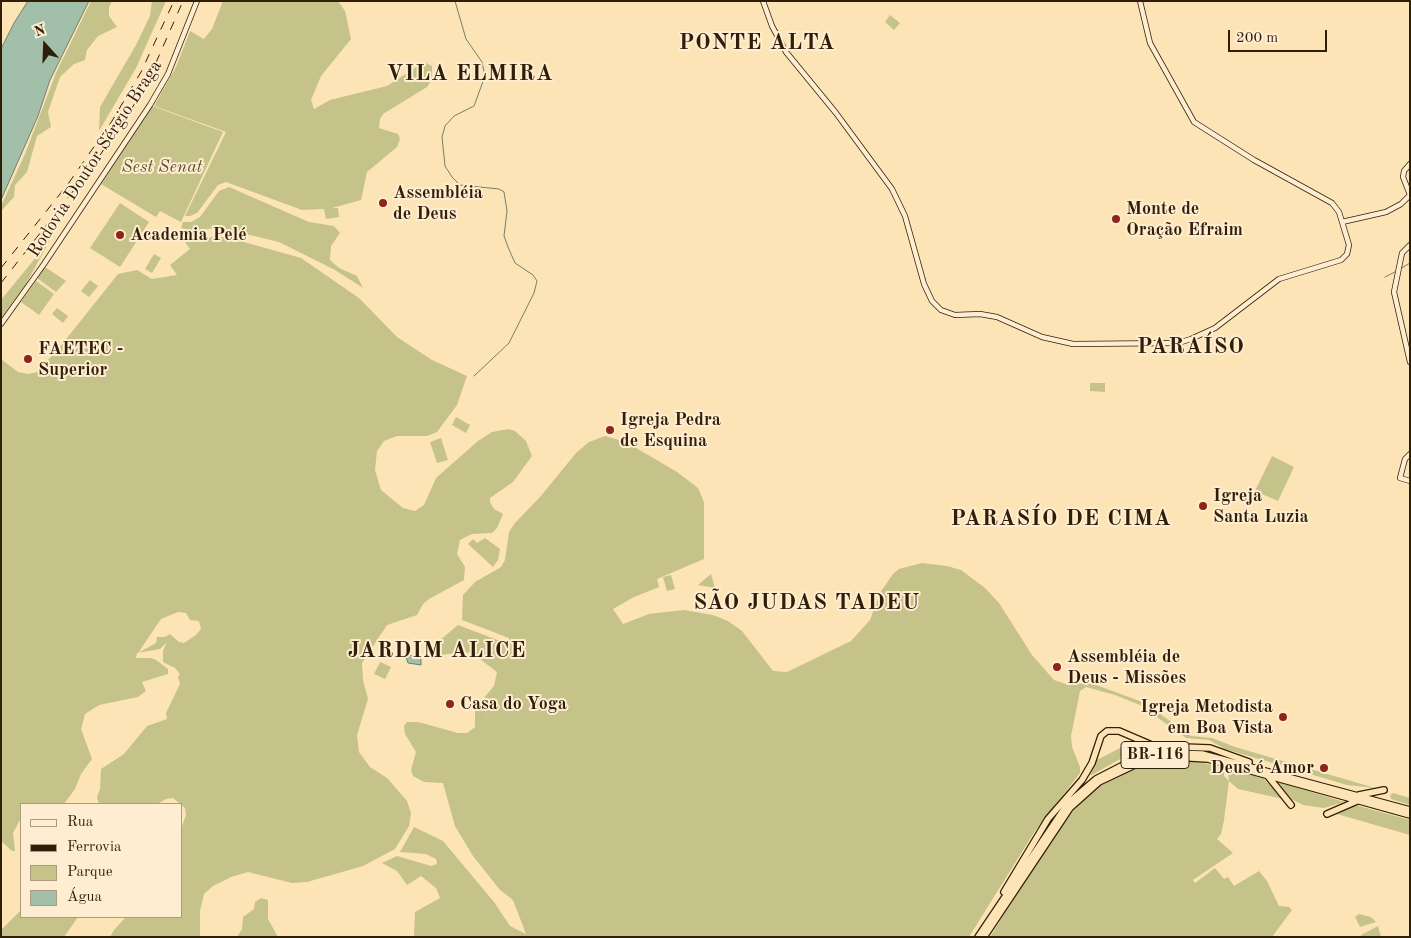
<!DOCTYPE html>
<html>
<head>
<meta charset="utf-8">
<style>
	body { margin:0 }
	#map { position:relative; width:1411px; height:938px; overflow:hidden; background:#fde4b6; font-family:"Old Standard TT",serif }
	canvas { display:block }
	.frame { position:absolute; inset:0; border:2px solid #301f08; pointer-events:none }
	.legend { position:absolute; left:20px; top:803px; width:162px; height:115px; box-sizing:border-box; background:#feedd0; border:1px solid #ac9b80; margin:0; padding:6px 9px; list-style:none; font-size:15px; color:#301f08 }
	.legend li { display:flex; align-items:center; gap:10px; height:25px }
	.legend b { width:25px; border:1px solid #ac9b80 }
	.north { position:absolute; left:20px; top:20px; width:50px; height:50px; -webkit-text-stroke:4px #feedd0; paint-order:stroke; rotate:340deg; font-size:14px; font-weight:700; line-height:20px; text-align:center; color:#301f08 }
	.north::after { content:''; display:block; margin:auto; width:18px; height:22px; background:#301f08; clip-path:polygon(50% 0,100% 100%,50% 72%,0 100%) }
	.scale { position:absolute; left:1228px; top:30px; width:99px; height:22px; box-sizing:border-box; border:2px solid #301f08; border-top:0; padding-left:6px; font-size:15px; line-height:18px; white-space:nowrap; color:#301f08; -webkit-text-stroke:4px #feedd0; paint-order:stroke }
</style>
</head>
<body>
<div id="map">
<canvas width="1411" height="938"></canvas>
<div class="frame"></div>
<ul class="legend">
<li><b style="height:6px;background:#feedd0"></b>Rua</li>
<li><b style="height:6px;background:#301f08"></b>Ferrovia</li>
<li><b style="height:14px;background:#c5c28a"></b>Parque</li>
<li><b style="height:14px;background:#a1bfa9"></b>Água</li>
</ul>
<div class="north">N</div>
<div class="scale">200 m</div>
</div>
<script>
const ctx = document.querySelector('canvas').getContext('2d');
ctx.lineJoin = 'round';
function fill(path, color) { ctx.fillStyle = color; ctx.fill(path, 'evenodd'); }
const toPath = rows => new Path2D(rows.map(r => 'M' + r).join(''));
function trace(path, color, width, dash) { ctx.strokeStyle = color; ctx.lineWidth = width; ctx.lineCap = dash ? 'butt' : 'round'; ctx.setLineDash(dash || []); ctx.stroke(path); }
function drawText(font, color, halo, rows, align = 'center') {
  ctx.font = font + ' "Old Standard TT",serif'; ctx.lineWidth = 4; ctx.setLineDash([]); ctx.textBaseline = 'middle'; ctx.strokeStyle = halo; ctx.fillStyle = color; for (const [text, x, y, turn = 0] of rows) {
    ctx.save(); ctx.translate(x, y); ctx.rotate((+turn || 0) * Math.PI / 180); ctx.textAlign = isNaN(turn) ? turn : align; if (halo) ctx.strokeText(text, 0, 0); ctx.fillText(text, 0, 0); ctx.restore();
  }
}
fill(toPath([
	[91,1,112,1,109,7,109,16,117,27,98,36,87,50,85,60,74,64,60,77,48,112,51,127,37,136,27,172,15,185,14,197,1,211,1,206,25,154,56,73],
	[152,1,166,1,136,68,99,131,100,107,136,45,150,16],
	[223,1,338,1,345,11,351,39,321,76,311,100,314,109,330,100,387,86,424,62,432,66,432,79,427,87,383,114,380,119,379,128,398,134,400,139,397,147,367,172,361,200,332,208,338,208,339,217,326,219,324,209,302,210,226,182,218,185,197,213,190,216,185,216,226,132,154,106,176,67,190,31,204,39,212,29],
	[890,15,900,23,894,30,885,22],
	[152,106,223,132,181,222,160,211,156,217,101,184],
	[229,187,309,222,334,226,340,233,331,246,330,260,339,268,357,276,363,288,335,270,279,242,221,228,190,230,181,228,183,222,191,222,200,217,219,191],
	[120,203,149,222,120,267,90,248],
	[180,235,191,238,226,237,301,258,359,298,397,337,432,360,467,376,457,405,437,432,427,436,397,436,384,441,377,451,375,470,381,490,403,508,415,511,424,505,436,478,478,441,492,432,509,429,515,431,526,441,532,456,513,482,490,498,490,502,494,509,503,514,497,528,492,533,472,534,460,540,457,554,465,567,464,580,429,599,423,604,417,615,387,625,362,663,363,680,368,699,357,735,359,752,370,767,387,778,407,801,411,813,409,826,395,849,363,866,307,882,292,883,248,872,231,877,213,886,204,894,200,911,200,937,110,937,114,930,126,917,181,917,181,829,186,815,185,808,173,798,166,799,157,804,99,804,97,797,100,789,101,769,124,754,147,726,167,719,166,713,180,684,178,677,180,674,175,668,163,662,163,651,167,642,160,649,137,653,136,658,151,658,156,660,168,669,168,674,142,682,146,691,138,697,99,705,85,714,81,729,92,759,81,774,75,789,64,804,21,804,21,818,13,833,15,851,12,851,1,841,1,359,18,372,28,374,37,372,59,348,118,274,137,270,152,279,177,275,170,265,190,249],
	[178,612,186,613,190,620,199,621,201,629,196,635,184,643,179,642,170,634,165,637,157,637,156,643,138,653,161,619],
	[50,240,26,284,1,320,1,300],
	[154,254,161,258,152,273,145,269],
	[45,267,66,281,56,292,37,278],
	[90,280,98,286,89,297,81,291],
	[36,281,54,294,39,315,21,302],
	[57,308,68,316,63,323,52,314],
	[1090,383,1105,383,1105,392,1090,391],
	[456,417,470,425,466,433,452,425],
	[605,436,626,442,677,472,698,488,704,502,704,559,657,579,659,587,634,597,613,609,623,624,649,614,666,612,684,610,713,615,728,621,742,631,773,671,787,672,851,641,870,620,880,593,893,574,899,569,922,563,947,566,961,570,985,588,999,603,1032,655,1054,680,1069,685,1087,683,1096,685,1145,703,1191,736,1212,738,1235,747,1375,788,1347,785,1225,749,1209,740,1186,738,1140,705,1115,695,1086,687,1080,691,1071,736,1072,747,1080,767,1080,773,1035,831,969,937,414,937,415,912,440,898,436,888,421,876,407,885,397,871,382,863,397,856,431,866,437,864,436,859,426,854,400,852,414,827,443,841,494,902,510,926,526,934,513,900,500,890,473,856,455,826,443,783,424,782,413,776,411,770,416,752,405,734,404,726,407,722,418,722,458,733,467,733,475,727,475,705,482,699,487,718,483,699,494,686,497,672,472,653,462,652,435,656,434,645,458,625,508,644,509,638,462,620,463,595,475,582,501,567,505,560,509,532,515,523,540,497,576,453,589,442],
	[441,438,448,460,437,463,430,442],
	[1272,456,1294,467,1278,501,1255,491],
	[485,538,500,549,498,560,493,567,468,544,473,539,477,543],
	[711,574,715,588,698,585],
	[671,575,675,589,667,591,663,577],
	[380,662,391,667,385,679,374,674],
	[1139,743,1155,749,1122,758,1090,776,1097,760,1120,748],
	[1178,762,1200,762,1224,768,1224,776,1229,781,1228,773,1234,770,1263,778,1283,799,1238,789,1229,781,1224,820,1221,834,1217,839,1233,853,1193,880,1195,883,1215,868,1224,879,1228,877,1234,886,1259,871,1267,881,1279,906,1289,907,1292,910,1272,937,990,937,1055,833,1082,801,1102,784,1123,773,1143,766],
	[1278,782,1344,802,1324,808,1303,805,1291,799],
	[1393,793,1410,798,1410,805,1391,799,1390,795],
	[1355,805,1410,820,1410,835,1337,814,1340,810],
	[261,898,268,900,268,919,278,937,237,937,242,929,243,917,254,909,255,902],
	[21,910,21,917,78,917,64,937,1,937,1,930],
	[1359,914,1371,917,1376,922,1360,927,1355,917],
	[1378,926,1381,937,1359,937,1363,934]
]), '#c5c28a');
const water = toPath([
	[28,1,89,1,50,80,38,116,1,200,1,49,14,23,28,1],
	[409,655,421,659,421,665,408,663,406,657,409,655]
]);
fill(water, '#a1bfa9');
trace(water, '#747f69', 1);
trace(toPath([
	[455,1,466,39,482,62,485,76,474,106,454,116,445,126,442,137,445,166,452,177,460,185,499,189,504,192,507,211,504,236,508,247,515,263,533,275,537,281,534,293,509,343,474,376],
	[1400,269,1410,263],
	[1385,277,1395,272]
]), '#747f69', 1);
const secondary = toPath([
	[763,1,772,26,786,52,836,113,892,189,905,216,924,284,932,301,941,310,955,315,980,314,997,317,1042,337,1073,344,1178,343,1191,339,1215,328,1279,279,1341,260,1347,254,1349,245,1339,212,1332,203,1254,160,1194,122,1150,43,1140,1],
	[1342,222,1386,212,1401,204,1410,195,1403,177,1404,171,1410,164],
	[1410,245,1402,253,1394,292,1410,362],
	[1,324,44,264,150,105,168,74,197,1],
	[1410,454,1405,459,1400,478,1410,481]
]);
const highway = toPath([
	[1267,775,1291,805],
	[1359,795,1384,790],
	[1327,814,1357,801],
	[1004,892,1048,819,1082,780,1092,763,1101,736,1107,731,1119,731,1154,746,1210,748,1249,762],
	[978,937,1068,803,1096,779,1133,760,1169,753,1202,754,1410,810],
	[984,937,1070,808,1099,782,1137,764,1174,757,1208,759,1410,815]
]);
trace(secondary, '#301f08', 6);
trace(highway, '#301f08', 8);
trace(secondary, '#feedd0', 4.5);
trace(highway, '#fde4b6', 5.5);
trace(toPath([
	[1,268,68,184,112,121,141,72,174,1],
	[1,283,92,167,144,90,183,1]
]), '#301f08', 1, [9, 9]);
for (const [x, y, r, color] of [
	[383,203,5,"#8f2418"],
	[1116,219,5,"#8f2418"],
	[120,235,5,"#8f2418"],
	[28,359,5,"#8f2418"],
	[610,430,5,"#8f2418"],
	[1203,506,5,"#8f2418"],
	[1057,667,5,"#8f2418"],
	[450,704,5,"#8f2418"],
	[1283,717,5,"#8f2418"],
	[1324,768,5,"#8f2418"]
]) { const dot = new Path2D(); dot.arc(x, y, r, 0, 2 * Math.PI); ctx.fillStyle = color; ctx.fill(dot); trace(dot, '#feedd0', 2); }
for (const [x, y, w] of [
	[1155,755,68]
]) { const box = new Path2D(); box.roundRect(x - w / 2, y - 13.5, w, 27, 4); ctx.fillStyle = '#feedd0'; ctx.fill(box); trace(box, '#301f08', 1); }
drawText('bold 16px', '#301f08', null, [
	["BR-116",1155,755]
]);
drawText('18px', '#301f08', '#feedd0', [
	["Rodovia Doutor Sérgio Braga",95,159,-57]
]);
drawText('italic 18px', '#5d502f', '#feedd0', [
	["Sest Senat",162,167]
]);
drawText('bold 18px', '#301f08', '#feedd0', [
	["Assembléia",393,193],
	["de Deus",393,214],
	["Monte de",1126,209],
	["Oração Efraim",1126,230],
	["Academia Pelé",130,235],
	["FAETEC -",38,349],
	["Superior",38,370],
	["Igreja Pedra",620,420],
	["de Esquina",620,441],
	["Igreja",1213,496],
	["Santa Luzia",1213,517],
	["Assembléia de",1067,657],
	["Deus - Missões",1067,678],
	["Casa do Yoga",460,704],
	["Igreja Metodista",1273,707,"right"],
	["em Boa Vista",1273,728,"right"],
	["Deus é Amor",1314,768,"right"]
], 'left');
ctx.letterSpacing = '1px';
drawText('bold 22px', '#301f08', '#feedd0', [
	["PONTE ALTA",757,43],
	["VILA ELMIRA",470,74],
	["PARAÍSO",1191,347],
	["PARASÍO DE CIMA",1061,519],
	["SÃO JUDAS TADEU",807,603],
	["JARDIM ALICE",437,651]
]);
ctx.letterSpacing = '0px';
</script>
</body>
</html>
